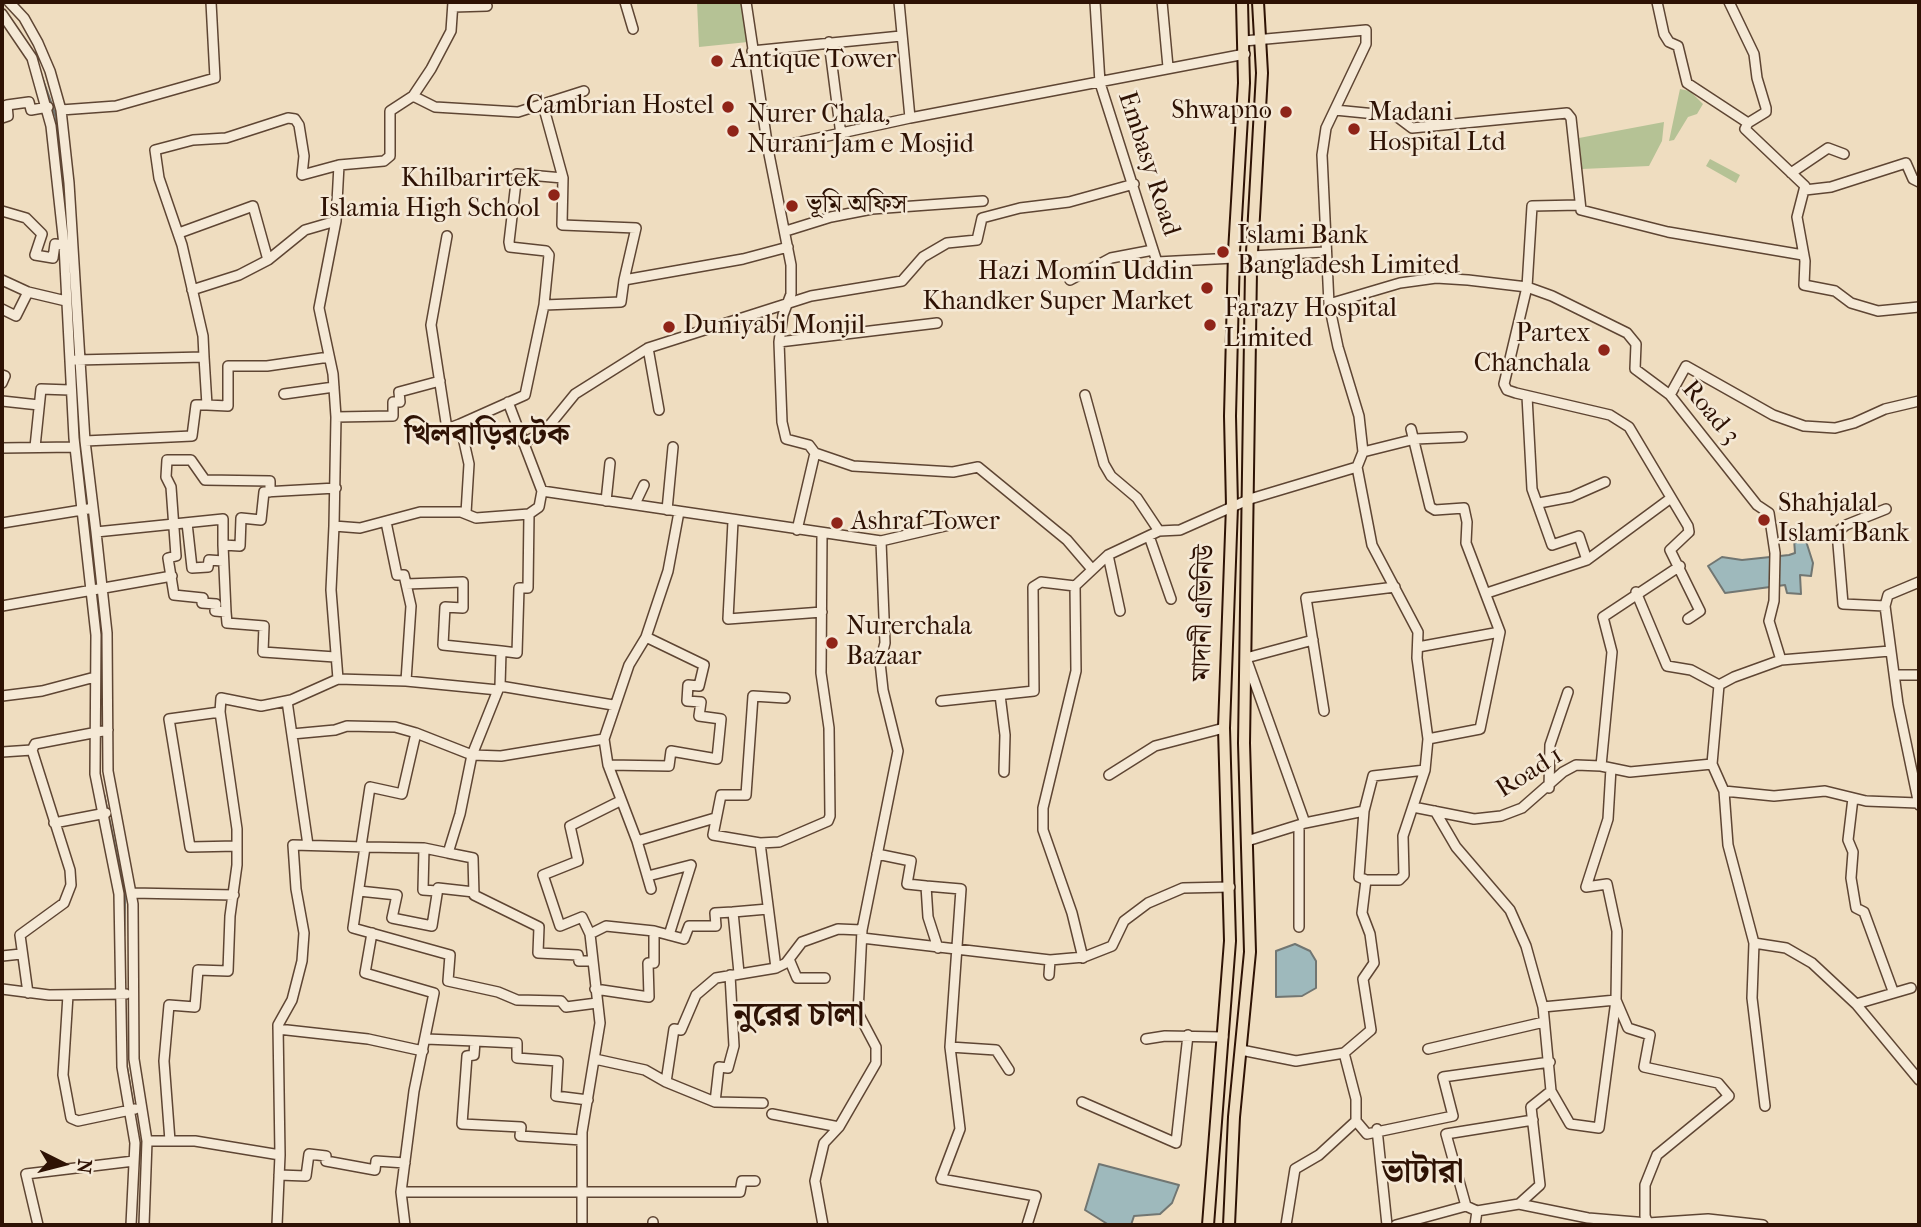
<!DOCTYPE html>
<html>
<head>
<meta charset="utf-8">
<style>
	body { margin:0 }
	#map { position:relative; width:1921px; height:1227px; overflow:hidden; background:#efddc0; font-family:"IM FELL French Canon",serif }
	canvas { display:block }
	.frame { position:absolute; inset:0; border:4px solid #2e1204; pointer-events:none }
	.north { position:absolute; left:28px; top:1129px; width:70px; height:70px; -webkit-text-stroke:5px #f5e9d6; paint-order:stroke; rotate:96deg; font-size:19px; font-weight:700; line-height:28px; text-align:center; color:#2e1204 }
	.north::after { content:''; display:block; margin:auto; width:24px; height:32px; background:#2e1204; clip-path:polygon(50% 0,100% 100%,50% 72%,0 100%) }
</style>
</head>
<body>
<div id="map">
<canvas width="1921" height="1227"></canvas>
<div class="frame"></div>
<div class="north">N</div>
</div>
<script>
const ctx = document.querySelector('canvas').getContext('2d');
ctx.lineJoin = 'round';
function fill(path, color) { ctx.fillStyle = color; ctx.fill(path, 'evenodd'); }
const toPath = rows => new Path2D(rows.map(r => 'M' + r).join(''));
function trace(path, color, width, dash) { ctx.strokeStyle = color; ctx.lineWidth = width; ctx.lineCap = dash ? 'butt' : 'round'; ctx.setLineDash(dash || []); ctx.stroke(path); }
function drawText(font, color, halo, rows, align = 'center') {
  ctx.font = font + ' "IM FELL French Canon","Noto Serif Bengali",serif'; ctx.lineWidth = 5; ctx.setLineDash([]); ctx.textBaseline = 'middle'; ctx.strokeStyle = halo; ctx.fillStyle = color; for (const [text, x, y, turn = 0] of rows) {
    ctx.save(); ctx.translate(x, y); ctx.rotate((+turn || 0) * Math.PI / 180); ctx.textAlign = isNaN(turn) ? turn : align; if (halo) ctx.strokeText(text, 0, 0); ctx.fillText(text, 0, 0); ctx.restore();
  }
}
fill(toPath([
	[697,2,742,2,748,42,699,47],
	[1680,89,1690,91,1703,104,1697,114,1688,117,1674,140,1669,141],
	[1664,122,1662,141,1649,166,1582,169,1579,138],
	[1710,159,1740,175,1736,183,1706,166]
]), '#b5c295');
const water = toPath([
	[1805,538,1813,563,1811,576,1800,575,1801,594,1787,593,1785,585,1725,593,1708,566,1722,557,1742,560,1789,555,1795,553,1794,539,1805,538],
	[1295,944,1310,951,1316,961,1316,988,1302,996,1276,997,1276,951,1295,944],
	[1099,1164,1179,1185,1172,1203,1160,1214,1134,1216,1131,1225,1109,1225,1085,1210,1099,1164]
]);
fill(water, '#9eb9bc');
trace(water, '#717672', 2);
trace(toPath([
	[40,72,56,117,60,167],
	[87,512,88,526],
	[100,645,100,729],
	[99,774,100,735],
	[104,795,125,894,124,936],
	[126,1062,135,1117]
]), '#717672', 2.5);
const minor = toPath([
	[9,2,24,18,38,43,50,71,61,110,116,106,215,78,211,2],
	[453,2,451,31,431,69,413,96,390,111,390,156,384,161,339,165,336,221,319,308,333,374,336,417,334,526,360,528,420,512,461,512,476,518,529,514,539,507,542,491,881,541,962,522],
	[625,2,633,29],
	[746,2,768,149,791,265,791,294,783,315,779,342,782,422,786,439,809,445,815,453,853,466,953,472,978,467,1067,540,1091,568],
	[899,2,910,118],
	[1095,2,1100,83,1157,262,1234,258],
	[1162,2,1168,67],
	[1657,2,1664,34,1669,42,1678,46,1687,83,1748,123],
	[1729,2,1754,54,1757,78,1766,108,1766,112,1748,123,1745,129,1805,186,1797,217,1805,261,1804,285,1835,291,1851,303,1878,311,1919,307],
	[453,7,487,6],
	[2,14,32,58,51,126,64,245,74,438,96,635,95,774,119,894,122,1067,135,1143,131,1225],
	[1244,41,1366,30,1366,44,1326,128,1322,155,1329,304,1338,347,1359,416,1363,452,1357,467,1372,545,1418,632,1417,658,1428,739,1425,770,1403,836,1404,875,1399,880,1366,880,1362,913,1370,934,1374,963,1363,979,1371,1030,1344,1053,1356,1099,1356,1121,1319,1155,1295,1169,1286,1225],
	[829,42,841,135],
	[752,51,901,36],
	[413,96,435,107,518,112,584,91],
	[543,105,563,178,517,174,509,242,510,247,546,251,549,255,544,305],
	[61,110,69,183,85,441,96,532,223,519,223,545,240,546,241,518,261,520,264,492,336,488],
	[1335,110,1396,116,1412,128,1567,113,1571,118,1581,210,1668,232,1803,255],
	[2,118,8,116,7,105,29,102,31,110,48,107],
	[768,149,910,118,1245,54],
	[1791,173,1828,148,1844,154],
	[563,178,562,225,636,228,624,280],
	[1805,190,1831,187,1906,163,1913,179,1919,182],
	[1579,205,1532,206,1527,287,1504,384,1507,390,1516,393,1610,415,1629,427,1688,526,1689,532,1670,550,1700,611,1688,619],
	[2,211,26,218,42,234,35,255,53,258,55,244,64,245],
	[786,231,831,217,872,209,983,201],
	[179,233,253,206,268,260],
	[447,236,431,325,447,429,460,424,469,464,466,513],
	[1252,256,1325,252],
	[2,280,28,292,66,301],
	[1070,280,1111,258,1153,250],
	[192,290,239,275,268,260,305,230,336,221],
	[1329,304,1400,283,1436,278,1468,280,1527,287,1552,296,1627,333,1636,344,1635,369,1670,395,1757,505,1769,513,1775,553,1774,601,1769,621,1781,660],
	[2,309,16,316,28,292],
	[779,342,937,323],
	[648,348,659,410],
	[76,360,204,357,203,336,182,245,159,178,155,150,193,140,226,138,288,118,295,119,299,125,304,156,302,175,339,165],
	[2,375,5,376,2,383],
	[284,394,334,387],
	[1085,395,1104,464,1111,476,1137,498,1159,531],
	[1670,395,1686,366,1773,415,1804,426,1835,428,1854,423,1885,409,1919,401],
	[1527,396,1532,489,1552,545,1579,536,1587,560],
	[2,401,39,405],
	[508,402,542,491],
	[207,405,228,406,228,366,267,366,329,357],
	[336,417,393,416,393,402,400,402,399,392,440,381],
	[460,424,525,395,544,305,621,302,624,280,743,259,788,247],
	[1411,429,1430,507,1435,510,1464,508,1467,522,1466,543,1500,632,1480,729,1428,739],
	[85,441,192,436,196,405,207,405,204,357],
	[523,443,544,432,575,394,648,348,811,296,902,281,923,257,947,243,977,240,982,218,1020,208,1069,202,1134,184],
	[35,447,41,389,70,390],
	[2,448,75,447],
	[1363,452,1415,439,1462,437],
	[606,501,610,463],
	[1539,503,1571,497,1605,482],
	[635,504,644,485],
	[667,510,673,447],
	[733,521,728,619,822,612],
	[386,522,397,575,404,575,411,606,406,681],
	[2,523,88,509],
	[187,523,192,568,208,567,209,560,223,561],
	[334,526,331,590,338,679],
	[797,530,815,453],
	[96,532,107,633,108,771,133,904,134,1059,147,1141,144,1225],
	[1149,536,1171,599],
	[223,545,226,612,215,611,216,604,202,603,203,598,174,595,168,558,176,556,171,487,166,477,167,460,191,460,205,480,270,481,270,492],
	[1108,555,1120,611],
	[1919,582,1888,595,1885,606,1898,704,1919,805],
	[406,584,463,582,463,608,445,607,443,645,501,651],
	[1636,592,1667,666,1691,670,1719,685],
	[1487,593,1587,560,1671,498],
	[2,606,172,576],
	[1885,606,1843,604,1837,532,1846,525,1886,509],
	[226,612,227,623,264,626,263,652,335,657],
	[1418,647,1500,632],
	[1890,651,1781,660,1734,677,1719,685,1712,764,1724,791,1728,845,1754,943,1786,948,1812,963,1856,1004,1919,1080],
	[1897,675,1919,675],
	[500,686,501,651,517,653,519,588,528,588,529,514],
	[498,690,472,755,460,814,448,853,473,858,474,895,539,927,538,953,578,955,579,961,592,961],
	[1000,695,1005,735,1004,772],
	[2,696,42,691,95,677],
	[785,698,753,696,746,795,721,795,713,835,760,843,779,842,828,821,830,816,829,728,821,673,822,535],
	[287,701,308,845],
	[941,701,1034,691,1033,587,1041,582,1075,586],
	[1324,711,1306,598,1395,587],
	[220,712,169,719,190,847,237,846],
	[292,734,335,730,347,726,395,727,416,733],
	[2,752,32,750,35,744,108,730],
	[608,765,669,766,671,751,717,759,721,719,699,716,701,702,687,701,688,685,699,686,704,665,646,637],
	[1601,766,1612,652,1603,617,1680,566],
	[1109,775,1155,746,1224,728],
	[1549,788,1550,745,1568,692],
	[1724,791,1774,796,1825,791,1866,801,1918,803],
	[1853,798,1848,840,1853,852,1851,878,1856,908,1864,912,1893,991],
	[1413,807,1474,819,1501,816,1522,808,1563,772,1576,765,1601,766,1630,772,1712,764],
	[1435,811,1456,847,1510,910,1526,946,1543,1007,1551,1091,1570,1124,1599,1128,1616,1000,1617,931,1607,884,1586,887,1608,819,1611,768],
	[54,823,106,813],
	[1305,823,1246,658,1313,640],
	[1299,827,1299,927],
	[637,841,715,818],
	[1247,841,1305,823,1364,811],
	[760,843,776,968],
	[361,846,370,787,402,794,416,733,472,755,501,756,604,739],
	[365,847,424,848,423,890,437,891],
	[424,848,448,853],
	[877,854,911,861,907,884,926,886,928,917,938,948],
	[648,876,691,865,669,935],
	[1366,880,1359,877,1364,811,1373,776,1425,770],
	[926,886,961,889,950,1047,960,1129,941,1179,1036,1196,1027,1225],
	[651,889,637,841,608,765,604,739,629,665,646,637,668,571,679,512],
	[359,891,397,895,392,918,432,926,438,888,474,892],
	[132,893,234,895],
	[372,933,365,973,434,993,414,1091,401,1192,740,1192,742,1181,755,1181],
	[590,934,582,917,560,926,543,875,578,861,570,826,620,801],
	[862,938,1050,960,1049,975],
	[1754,943,1752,998,1765,1106],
	[2,956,21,954],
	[1083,958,1072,913,1043,830,1043,808,1076,671,1075,586,1108,555,1159,531,1180,530,1250,499,1357,467],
	[789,959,797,978,825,978],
	[1050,960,1084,957,1112,946,1124,921,1148,903,1183,888,1230,887],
	[739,973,733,912,768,909],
	[2,989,49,995,126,994],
	[595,989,649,997,648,963,654,963,654,931],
	[28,993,20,935,64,903,71,885,70,870,32,750],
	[68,995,63,1075,71,1118,78,1121,135,1109],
	[1856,1004,1911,988],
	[1543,1007,1616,1000,1628,1028,1650,1035,1644,1067,1718,1083,1729,1096,1657,1155,1645,1185,1645,1216,1648,1223],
	[278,1029,368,1039,423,1051],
	[426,1039,475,1041,474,1055,467,1056,462,1124,521,1127,520,1136,582,1140],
	[1146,1039,1165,1036,1223,1037],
	[475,1041,517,1043,517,1058,558,1061,556,1096,588,1100],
	[950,1047,996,1050,1009,1070],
	[1428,1049,1544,1022],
	[1241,1050,1296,1061,1344,1053],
	[595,1059,645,1070,666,1082],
	[715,1102,719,1067,728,1068,734,1046,730,975],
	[1082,1102,1176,1143,1188,1035],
	[763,1103,715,1102,666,1082,674,1029,681,1030,696,995,716,978,776,968,786,963,802,942,838,929,862,930],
	[772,1114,839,1127],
	[1356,1121,1367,1134,1453,1116,1443,1077,1550,1062],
	[1377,1129,1387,1225],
	[147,1141,195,1141,280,1155],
	[170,1141,164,1061,169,1005,195,1007,198,970,228,971,230,916,237,865,237,829,220,712,221,698,261,706,291,700,338,679,406,681,498,690,500,686,613,705],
	[279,1175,306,1176,309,1154,326,1156,326,1161,375,1170,376,1161,405,1163],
	[401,1192,405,1225],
	[1519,1204,1588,1218,1648,1223,1708,1219,1763,1225],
	[1466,1206,1446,1134,1533,1120],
	[653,1222,653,1225],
	[38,1225,26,1174,134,1161],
	[277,1225,280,1155,278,1025,292,1000,302,961,304,933,296,889,293,845,365,847,353,928,450,955,448,981,498,992,517,1000,561,1001,566,1007,597,1003],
	[582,1225,582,1132,600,1023,590,934,606,926,654,931,684,939,689,926,716,926,715,913,733,912],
	[823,1225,815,1181,824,1143,839,1127,876,1063,876,1047,858,1013,862,930,898,751,883,690,880,662,885,643,881,541],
	[1396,1225,1466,1206,1477,1211,1519,1204,1540,1185,1531,1107,1551,1091],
	[1475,1225,1477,1211]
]);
const major = toPath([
	[1208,1225,1230,941,1224,728,1232,506,1230,416,1234,252,1244,83,1242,2],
	[1229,1225,1234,1117,1250,952,1244,743,1251,270,1262,73,1258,2]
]);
trace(minor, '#5e4533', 12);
trace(major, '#2e1204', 14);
trace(minor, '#f5e9d6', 9);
trace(major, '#efddc0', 10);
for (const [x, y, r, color] of [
	[717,61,7,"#8f2418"],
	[728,107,7,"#8f2418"],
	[1286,112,7,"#8f2418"],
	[1354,129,7,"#8f2418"],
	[733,131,7,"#8f2418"],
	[554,195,7,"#8f2418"],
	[792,206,7,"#8f2418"],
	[1223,252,7,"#8f2418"],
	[1207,288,7,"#8f2418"],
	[1210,325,7,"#8f2418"],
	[669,327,7,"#8f2418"],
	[1604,350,7,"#8f2418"],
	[1764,520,7,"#8f2418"],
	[837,523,7,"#8f2418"],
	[832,643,7,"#8f2418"]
]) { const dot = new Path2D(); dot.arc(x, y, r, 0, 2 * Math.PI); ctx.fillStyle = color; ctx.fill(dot); trace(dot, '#f5e9d6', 2.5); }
drawText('26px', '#2e1204', '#f5e9d6', [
	["Antique Tower",731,61],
	["Cambrian Hostel",714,107,"right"],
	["Shwapno",1272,112,"right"],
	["Madani",1368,114],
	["Hospital Ltd",1368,144],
	["Nurer Chala,",747,116],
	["Nurani Jam e Mosjid",747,146],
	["Khilbarirtek",540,180,"right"],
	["Islamia High School",540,210,"right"],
	["ভূমি অফিস",806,206],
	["Islami Bank",1237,237],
	["Bangladesh Limited",1237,267],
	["Hazi Momin Uddin",1193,273,"right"],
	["Khandker Super Market",1193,303,"right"],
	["Farazy Hospital",1224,310],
	["Limited",1224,340],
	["Duniyabi Monjil",683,327],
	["Partex",1590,335,"right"],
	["Chanchala",1590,365,"right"],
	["Shahjalal",1778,505],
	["Islami Bank",1778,535],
	["Ashraf Tower",851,523],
	["Nurerchala",846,628],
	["Bazaar",846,658]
], 'left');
drawText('26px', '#2e1204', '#f5e9d6', [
	["Embasy Road",1148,164,72],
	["Road 3",1710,413,50],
	["মাদানী এভিনিউ",1205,613,-88],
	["Road 1",1530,773,-32]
]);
drawText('bold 30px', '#2e1204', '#f5e9d6', [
	["খিলবাড়িরটেক",487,437]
]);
drawText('bold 33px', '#2e1204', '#f5e9d6', [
	["নুরের চালা",799,1017],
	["ভাটারা",1423,1174]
]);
</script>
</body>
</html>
